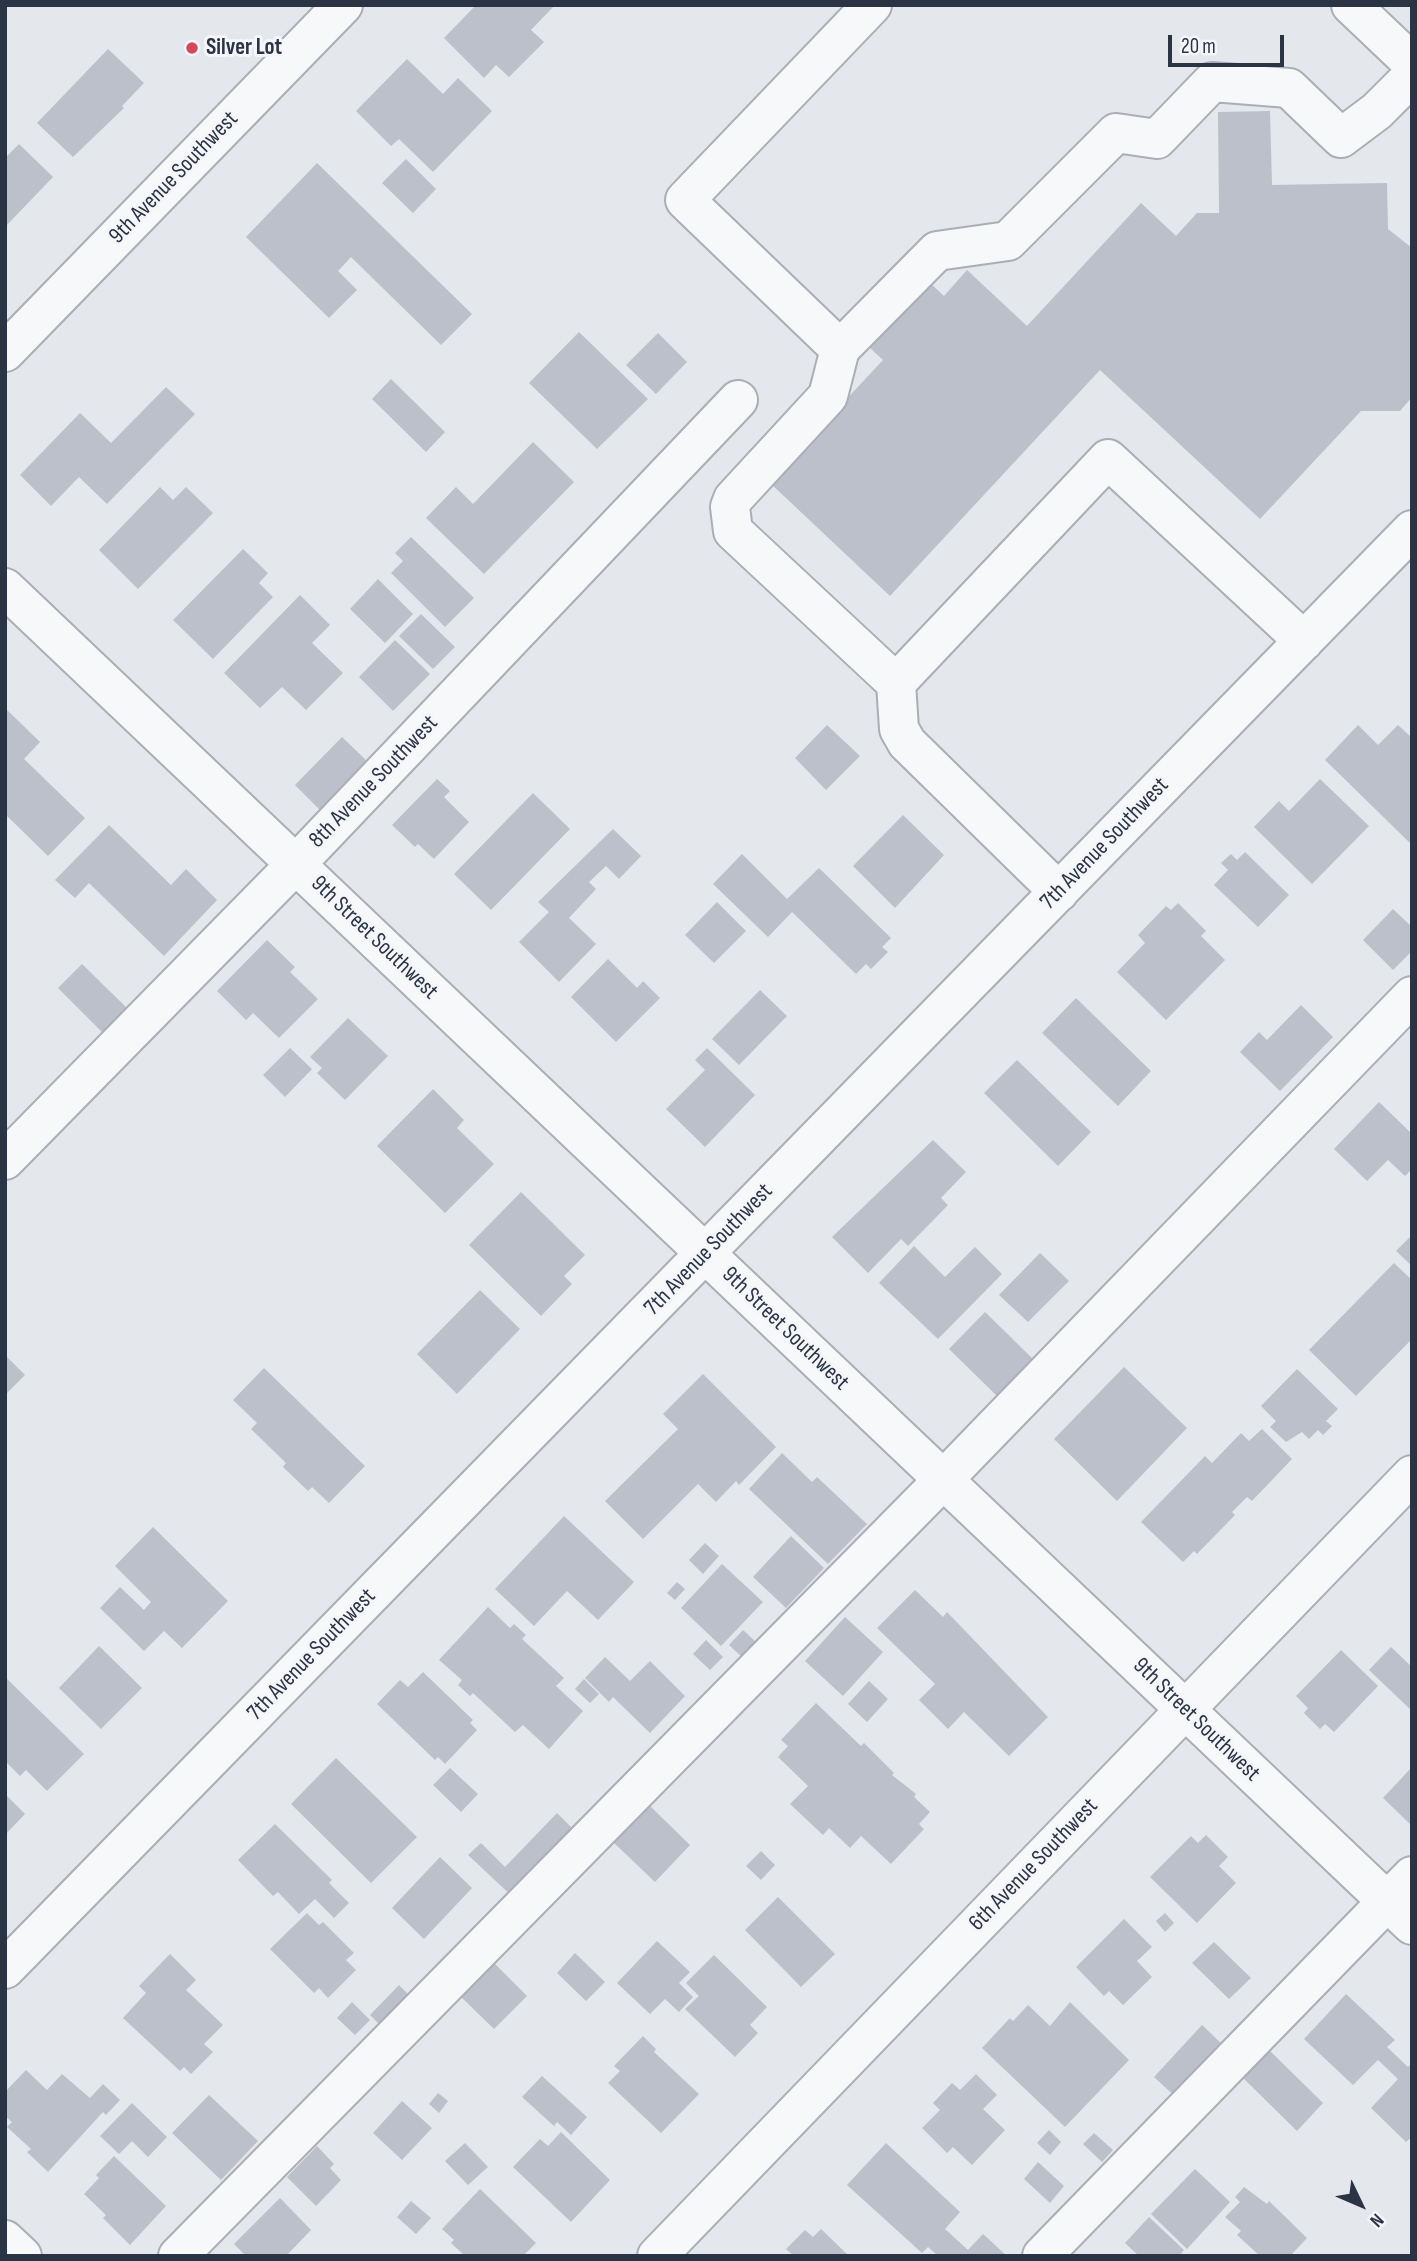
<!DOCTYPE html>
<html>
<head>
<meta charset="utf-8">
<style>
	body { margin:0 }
	#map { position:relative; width:1417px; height:2261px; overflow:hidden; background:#e4e7ec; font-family:"Sofia Sans Condensed",sans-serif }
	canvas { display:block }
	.frame { position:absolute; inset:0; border:7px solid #2b3445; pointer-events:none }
	.north { position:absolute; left:1326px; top:2170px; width:70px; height:70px; -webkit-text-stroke:5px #f4f6f9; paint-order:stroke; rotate:134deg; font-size:19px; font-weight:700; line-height:28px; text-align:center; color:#2b3445 }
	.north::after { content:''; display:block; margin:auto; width:24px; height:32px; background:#2b3445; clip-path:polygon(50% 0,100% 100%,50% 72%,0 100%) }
	.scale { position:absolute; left:1168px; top:35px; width:116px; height:32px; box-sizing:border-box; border:4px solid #2b3445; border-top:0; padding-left:9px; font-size:21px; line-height:24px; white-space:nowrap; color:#2b3445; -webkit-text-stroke:5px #f4f6f9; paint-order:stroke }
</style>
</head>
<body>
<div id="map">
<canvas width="1417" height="2261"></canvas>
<div class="frame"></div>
<div class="north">N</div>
<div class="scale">20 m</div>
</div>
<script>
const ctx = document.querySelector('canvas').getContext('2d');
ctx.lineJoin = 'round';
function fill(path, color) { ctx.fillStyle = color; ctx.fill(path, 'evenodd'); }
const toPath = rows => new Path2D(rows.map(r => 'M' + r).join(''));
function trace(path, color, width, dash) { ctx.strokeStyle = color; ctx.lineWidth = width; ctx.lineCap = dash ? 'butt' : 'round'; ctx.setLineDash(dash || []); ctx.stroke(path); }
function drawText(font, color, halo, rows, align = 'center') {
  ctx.font = font + ' "Sofia Sans Condensed",sans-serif'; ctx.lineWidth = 6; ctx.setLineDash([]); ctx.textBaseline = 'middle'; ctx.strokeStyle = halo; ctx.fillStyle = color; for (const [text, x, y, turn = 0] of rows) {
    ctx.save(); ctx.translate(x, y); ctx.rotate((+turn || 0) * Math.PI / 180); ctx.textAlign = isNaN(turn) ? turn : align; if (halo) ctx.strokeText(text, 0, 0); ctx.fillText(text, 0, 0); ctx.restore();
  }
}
fill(toPath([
	[476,5,555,5,531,30,544,42,509,77,496,65,484,78,444,38],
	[108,49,144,83,122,106,124,108,73,157,37,123],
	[407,59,443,94,458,78,492,111,433,172,399,139,391,146,356,111],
	[1270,111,1272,185,1387,183,1388,229,1412,248,1412,397,1400,411,1361,411,1260,519,1100,370,890,596,769,482,883,360,869,347,929,282,944,296,967,270,1027,326,1141,203,1176,236,1197,213,1219,213,1218,112],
	[19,144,53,177,5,227,5,158],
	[406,159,436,189,413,213,382,183],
	[317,163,472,314,441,345,351,257,338,271,357,290,329,318,246,237],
	[579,332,648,399,597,449,529,383],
	[658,333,687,362,656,394,626,365],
	[391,379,445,432,426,452,372,399],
	[166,387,195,414,107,504,79,477,51,506,20,475,80,413,111,443],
	[533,442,574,482,484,574,426,518,456,487,473,504],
	[160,487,173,500,186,487,213,513,138,589,99,550],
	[411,537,474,598,445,627,391,573,403,561,395,553],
	[243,549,268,573,259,583,273,597,213,659,173,620],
	[378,579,413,614,385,643,350,609],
	[300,595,330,625,312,643,343,673,306,710,282,687,260,708,224,673],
	[421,614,455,647,433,669,399,636],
	[395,640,430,674,393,711,359,677],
	[5,708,40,742,24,759,85,818,48,856,5,814],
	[827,725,860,756,826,790,795,758],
	[1358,725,1378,745,1398,725,1412,738,1410,843,1325,760],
	[342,737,371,765,324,814,295,785],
	[437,779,450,791,444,797,469,822,434,859,418,844,415,847,392,825],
	[1320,779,1369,826,1312,884,1254,827,1279,801,1289,811],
	[533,793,570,829,491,910,454,874],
	[903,815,944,855,895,908,853,866],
	[109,825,171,885,186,869,217,900,164,956,89,883,75,898,55,880],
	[613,829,641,856,619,879,606,866,589,882,596,889,569,918,596,944,559,982,519,942,549,912,538,902],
	[1245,852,1289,895,1258,927,1214,885,1228,870,1221,863,1231,854,1237,860],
	[742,854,787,899,819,868,891,938,882,947,888,952,871,969,866,964,856,974,792,912,768,937,713,884],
	[717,902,746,931,714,963,685,935],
	[1178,903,1206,931,1201,936,1225,960,1166,1020,1117,972,1145,943,1138,935,1166,906,1171,910],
	[1393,909,1412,927,1412,951,1393,970,1363,940],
	[267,940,295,967,290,972,318,999,279,1038,253,1013,246,1020,217,991],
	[608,959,637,988,643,981,660,998,616,1042,571,997],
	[82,964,128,1009,104,1034,58,988],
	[760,990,787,1016,739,1065,712,1039],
	[1076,998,1151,1071,1118,1106,1042,1033],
	[1301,1005,1333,1037,1280,1091,1240,1052,1259,1032,1267,1040],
	[348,1018,388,1056,345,1100,317,1073,322,1068,310,1057],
	[290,1048,312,1069,285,1097,263,1075],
	[707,1048,755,1095,705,1147,666,1109,705,1070,695,1060],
	[1017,1060,1091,1132,1058,1166,984,1093],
	[433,1089,464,1120,457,1128,494,1164,445,1213,377,1146],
	[1379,1102,1412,1134,1412,1169,1405,1176,1388,1160,1367,1181,1334,1149],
	[933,1140,966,1172,941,1198,948,1205,908,1246,901,1239,868,1273,832,1237],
	[521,1192,585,1255,564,1276,572,1284,541,1316,469,1245],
	[1412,1235,1412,1266,1396,1251],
	[914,1246,945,1277,975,1247,1002,1274,938,1339,879,1283],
	[1040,1253,1069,1281,1028,1322,999,1295],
	[1394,1263,1412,1280,1412,1339,1356,1396,1309,1350],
	[480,1290,520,1329,457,1394,417,1354],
	[985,1312,1033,1359,997,1396,949,1349],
	[5,1355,25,1375,5,1395],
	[1124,1367,1187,1428,1117,1501,1054,1439],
	[264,1368,365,1466,329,1503,312,1487,308,1491,283,1467,286,1463,251,1429,257,1423,233,1400],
	[1297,1369,1338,1409,1326,1421,1332,1426,1323,1435,1318,1430,1309,1439,1302,1432,1286,1442,1270,1427,1276,1421,1261,1406],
	[703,1374,776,1447,739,1485,736,1481,716,1502,698,1484,643,1539,605,1501,678,1429,663,1414],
	[1262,1429,1292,1459,1252,1501,1247,1497,1232,1512,1235,1515,1197,1554,1194,1551,1183,1562,1141,1522,1205,1456,1212,1463,1241,1433,1249,1441],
	[782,1453,812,1482,817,1477,867,1524,828,1564,749,1489],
	[564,1516,634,1582,598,1620,567,1591,534,1626,495,1589],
	[153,1527,228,1601,182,1648,164,1631,144,1651,100,1608,120,1587,144,1610,151,1602,115,1566],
	[791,1536,824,1568,786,1608,753,1577],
	[705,1543,719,1556,703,1574,689,1560],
	[722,1564,763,1602,721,1646,681,1608],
	[677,1582,685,1589,675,1600,667,1593],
	[915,1590,943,1617,947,1612,1048,1717,1009,1756,964,1712,948,1729,919,1700,935,1684,877,1628],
	[488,1607,510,1628,514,1624,526,1635,522,1639,564,1678,556,1686,583,1711,549,1749,523,1725,515,1732,473,1693,470,1696,458,1685,462,1680,439,1660],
	[845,1617,883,1652,843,1696,805,1661],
	[743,1630,757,1643,743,1658,729,1645],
	[706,1640,723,1657,710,1670,693,1654],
	[99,1646,142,1688,101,1729,59,1688],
	[1391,1647,1412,1667,1412,1711,1369,1670],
	[1341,1650,1378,1686,1334,1732,1325,1724,1320,1729,1304,1713,1308,1708,1296,1696],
	[605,1657,630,1681,650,1661,685,1696,650,1733,613,1697,609,1702,585,1678],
	[423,1672,473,1720,470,1723,477,1730,445,1764,438,1757,435,1760,377,1704,400,1680,408,1687],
	[5,1677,84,1754,47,1791,26,1770,20,1776,5,1761],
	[584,1679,599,1694,590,1703,575,1689],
	[869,1681,888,1699,867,1722,848,1704],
	[816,1703,861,1746,864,1743,894,1773,892,1775,916,1794,914,1797,930,1812,919,1824,924,1829,891,1864,861,1836,850,1848,829,1828,823,1835,790,1804,808,1786,778,1757,788,1746,781,1740],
	[336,1758,417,1837,371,1883,291,1804],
	[1412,1767,1412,1826,1383,1798],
	[450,1768,478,1794,461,1812,433,1785],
	[5,1794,25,1814,5,1835],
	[647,1803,690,1845,655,1882,612,1841],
	[557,1813,576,1832,514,1898,468,1855,481,1843,505,1867],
	[275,1824,332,1880,329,1883,349,1903,334,1918,315,1899,299,1914,278,1892,273,1896,238,1860],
	[1206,1835,1228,1857,1219,1866,1236,1883,1197,1923,1150,1877,1191,1836,1198,1843],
	[761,1851,775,1865,761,1880,746,1866],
	[440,1857,472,1888,424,1939,392,1908],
	[778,1897,835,1954,801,1987,745,1930],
	[307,1913,319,1925,323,1922,354,1953,346,1960,356,1970,328,1998,319,1988,314,1993,270,1949],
	[1165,1913,1174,1923,1165,1932,1156,1921],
	[1124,1919,1152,1947,1137,1961,1152,1977,1123,2005,1109,1991,1104,1996,1076,1967],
	[657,1941,690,1972,679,1983,693,1997,679,2012,665,1999,650,2014,617,1983],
	[1214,1942,1251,1978,1229,1999,1192,1963],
	[575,1953,605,1982,586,2001,557,1973],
	[170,1954,196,1980,186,1990,223,2025,204,2044,213,2052,191,2074,184,2067,180,2071,123,2018,146,1993,139,1986],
	[714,1955,767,2007,750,2025,758,2033,735,2057,685,2009,699,1996,686,1983],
	[490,1959,527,1996,494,2029,457,1993],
	[399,1985,414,2000,385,2030,370,2015],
	[1346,1994,1395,2040,1387,2047,1408,2067,1412,2063,1412,2137,1406,2142,1371,2108,1398,2079,1378,2060,1353,2085,1304,2039],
	[352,2002,370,2020,355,2035,337,2018],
	[1070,2002,1129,2060,1065,2127,982,2048,1010,2018,1013,2021,1028,2005,1050,2026],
	[1202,2025,1227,2049,1179,2100,1154,2077],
	[643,2036,656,2049,654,2052,699,2094,661,2133,608,2083,620,2071,614,2066],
	[1268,2049,1323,2103,1297,2131,1241,2076],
	[26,2070,47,2090,62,2074,90,2098,103,2084,120,2100,106,2115,103,2112,48,2172,27,2152,31,2149,7,2127,12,2122,5,2116,5,2092],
	[976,2074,997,2095,983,2109,1005,2130,972,2165,953,2147,947,2153,922,2128,940,2110,933,2103,952,2083,960,2090],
	[542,2076,587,2117,571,2135,557,2122,554,2126,522,2097],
	[438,2093,448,2101,439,2113,429,2104],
	[209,2095,258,2141,221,2180,172,2133],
	[402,2101,432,2128,402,2160,373,2133],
	[132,2103,167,2137,148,2157,132,2141,119,2154,100,2136],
	[1049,2130,1061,2142,1050,2155,1037,2143],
	[561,2132,610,2180,571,2222,513,2167,540,2139,548,2146],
	[1094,2133,1113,2150,1102,2162,1083,2144],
	[465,2143,488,2167,468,2185,445,2161],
	[886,2143,960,2212,945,2229,968,2250,983,2234,1007,2256,938,2256,928,2247,922,2253,847,2185],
	[317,2146,334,2164,330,2168,341,2180,316,2206,287,2177],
	[114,2156,166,2206,130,2245,103,2218,106,2215,84,2194,99,2178,96,2175],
	[1038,2162,1064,2186,1050,2203,1024,2179],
	[1195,2169,1230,2202,1187,2249,1151,2214],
	[1244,2187,1267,2204,1269,2201,1307,2238,1290,2256,1260,2256,1237,2235,1241,2231,1225,2217,1240,2202,1235,2197],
	[480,2189,536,2243,523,2256,465,2256,451,2243,454,2240,442,2229],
	[280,2198,311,2230,286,2256,246,2256,234,2244],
	[411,2201,431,2218,416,2234,397,2217],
	[1149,2217,1184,2250,1179,2256,1139,2256,1125,2243],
	[821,2229,849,2256,794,2256,786,2249,805,2230,813,2237]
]), '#bbc0ca');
const minor = toPath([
	[1351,5,1412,63],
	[840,349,685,200,872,5],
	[5,352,343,5],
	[5,588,1412,1925],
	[896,683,733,531,730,507,733,499,828,396,840,349,937,251,1008,241,1116,133,1157,139,1212,82,1289,88,1341,138,1377,111,1412,76],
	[1059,892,907,743,899,729,896,683,1108,459,1304,641],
	[5,1160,296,864,738,400],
	[5,1969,1412,530],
	[5,2240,22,2256],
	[178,2256,943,1480,1412,996],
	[657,2256,1412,1475],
	[1042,2256,1412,1876]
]);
trace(minor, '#a9aeb7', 42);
trace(minor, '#f7f8fa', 38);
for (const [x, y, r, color] of [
	[192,48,7,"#d1495b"]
]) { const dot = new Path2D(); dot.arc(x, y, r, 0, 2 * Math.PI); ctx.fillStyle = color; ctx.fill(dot); trace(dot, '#f4f6f9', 2.5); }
drawText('bold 23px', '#2b3445', '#f4f6f9', [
	["Silver Lot",206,48]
], 'left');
drawText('23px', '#2b3445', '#f4f6f9', [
	["9th Avenue Southwest",174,178,-46],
	["8th Avenue Southwest",374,782,-46],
	["7th Avenue Southwest",1105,844,-46],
	["9th Street Southwest",374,938,44],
	["7th Avenue Southwest",709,1250,-46],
	["9th Street Southwest",785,1329,44],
	["7th Avenue Southwest",312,1655,-46],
	["9th Street Southwest",1196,1720,44],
	["6th Avenue Southwest",1034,1865,-46]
]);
</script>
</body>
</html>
